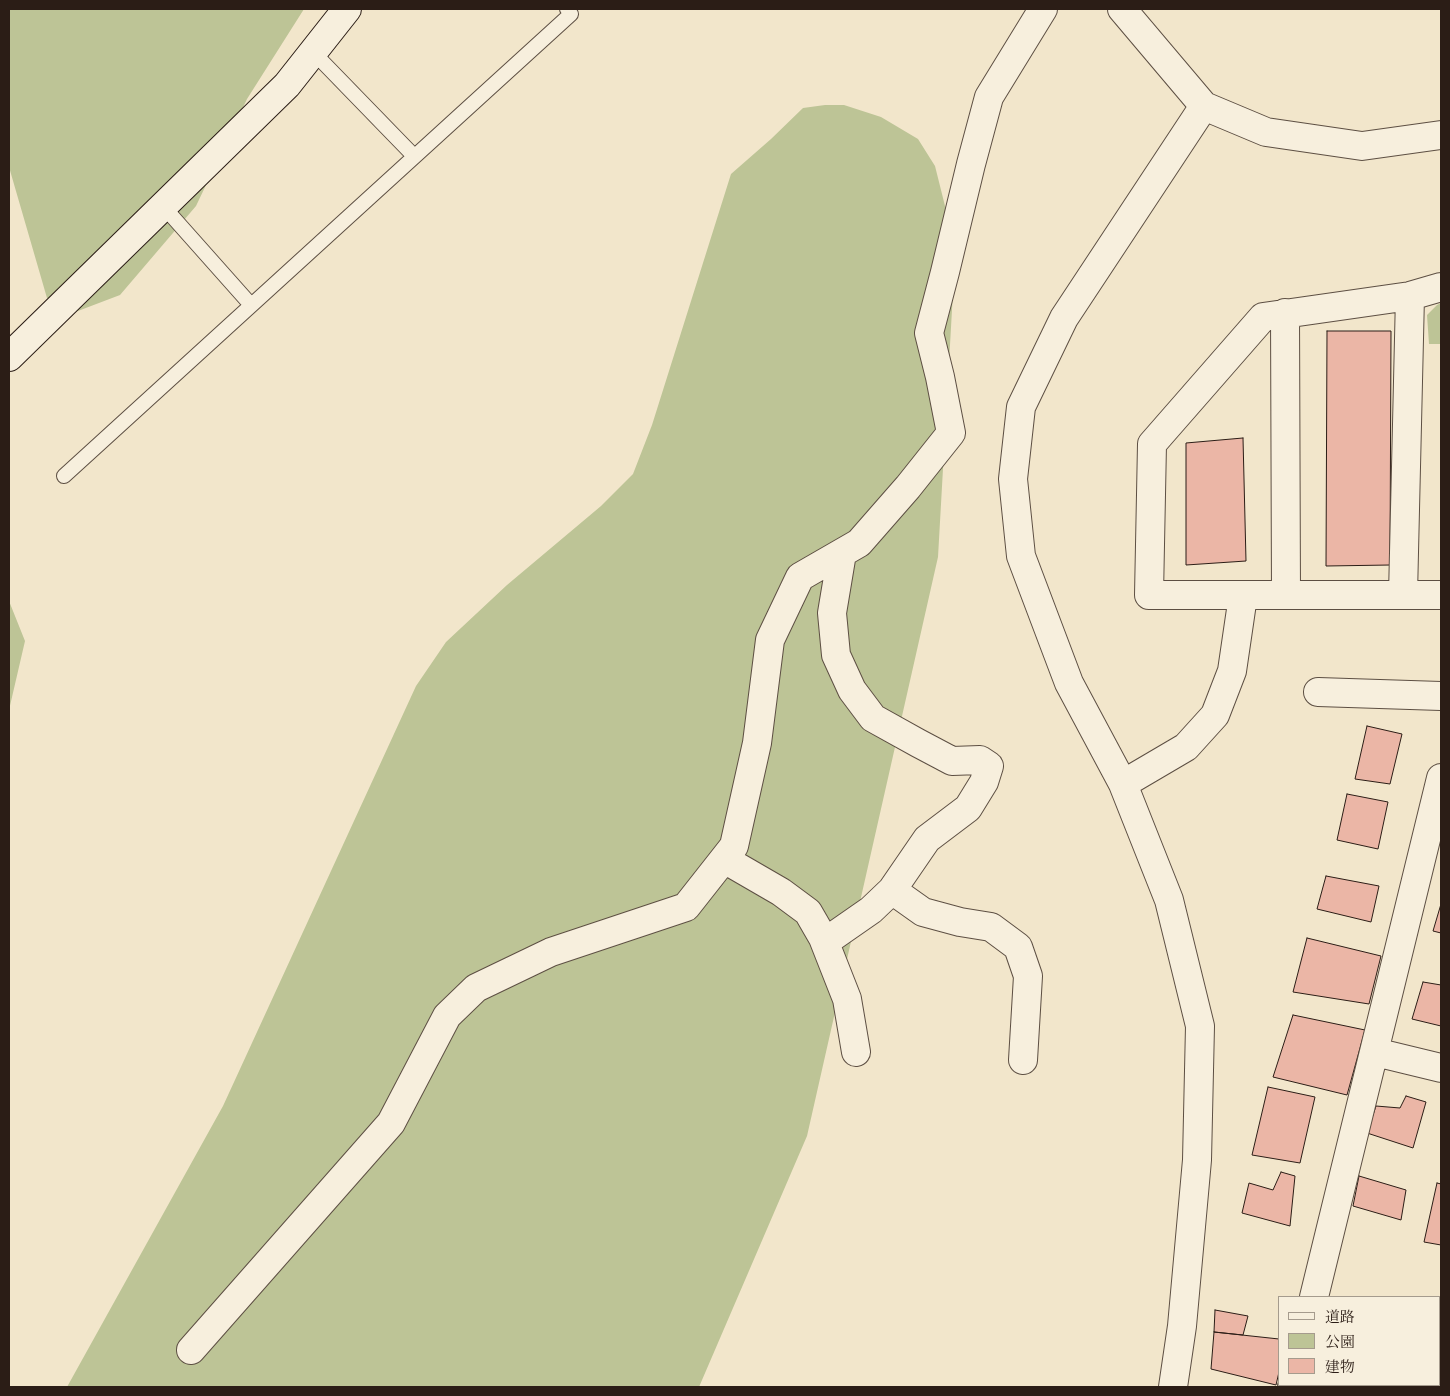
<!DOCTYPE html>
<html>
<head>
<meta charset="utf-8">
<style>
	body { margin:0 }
	#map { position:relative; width:1450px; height:1396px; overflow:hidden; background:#f2e6cb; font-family:Cardo,"Noto Serif JP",serif }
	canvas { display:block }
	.frame { position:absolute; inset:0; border:10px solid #2b1d16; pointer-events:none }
	.legend { position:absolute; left:1278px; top:1296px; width:162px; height:90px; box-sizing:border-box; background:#f7efdd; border:1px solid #a59b8d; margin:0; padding:6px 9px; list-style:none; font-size:15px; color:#2b1d16 }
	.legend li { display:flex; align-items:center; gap:10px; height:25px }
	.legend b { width:25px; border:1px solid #a59b8d }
</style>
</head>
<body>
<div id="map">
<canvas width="1450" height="1396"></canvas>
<div class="frame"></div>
<ul class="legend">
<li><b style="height:6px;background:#f7efdd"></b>道路</li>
<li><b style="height:14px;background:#bdc496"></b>公園</li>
<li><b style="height:14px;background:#ebb6a6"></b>建物</li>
</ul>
</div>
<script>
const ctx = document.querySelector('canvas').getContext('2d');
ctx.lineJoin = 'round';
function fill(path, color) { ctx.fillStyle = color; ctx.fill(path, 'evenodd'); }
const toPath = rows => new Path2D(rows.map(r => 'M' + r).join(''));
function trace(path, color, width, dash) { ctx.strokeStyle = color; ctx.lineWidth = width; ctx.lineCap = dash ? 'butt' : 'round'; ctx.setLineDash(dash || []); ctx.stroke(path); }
fill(toPath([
	[9,9,304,9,247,99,196,206,120,295,70,314,47,298,9,167],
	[825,105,844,105,881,117,918,139,935,166,950,226,953,292,938,557,807,1136,699,1387,67,1387,223,1106,416,686,446,642,507,585,601,506,633,474,652,425,731,174,771,139,803,108],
	[1441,303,1441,344,1429,344,1427,315,1437,305],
	[9,601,25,641,9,710]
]), '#bdc496');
const building = toPath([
	[1327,331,1391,331,1390,565,1326,566,1327,331],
	[1243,438,1246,561,1186,565,1186,443,1243,438],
	[1367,726,1402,734,1390,784,1355,779,1367,726],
	[1347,794,1388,802,1378,849,1337,840,1347,794],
	[1326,876,1379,886,1371,922,1317,909,1326,876],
	[1441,904,1441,933,1433,931,1441,904],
	[1307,938,1381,956,1369,1004,1293,992,1307,938],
	[1423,982,1441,985,1441,1026,1412,1019,1423,982],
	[1293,1015,1365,1030,1347,1095,1273,1077,1293,1015],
	[1268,1087,1315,1097,1300,1163,1252,1155,1268,1087],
	[1406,1096,1426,1102,1413,1148,1367,1133,1376,1106,1400,1108,1406,1096],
	[1281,1172,1295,1176,1290,1226,1242,1213,1249,1183,1273,1190,1281,1172],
	[1359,1176,1406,1190,1401,1220,1353,1206,1359,1176],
	[1437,1183,1441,1184,1441,1245,1424,1242,1437,1183],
	[1215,1310,1248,1316,1243,1335,1214,1332,1215,1310],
	[1214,1332,1279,1339,1279,1372,1276,1385,1211,1369,1214,1332],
	[1393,1385,1434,1385,1434,1387,1392,1387,1393,1385]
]);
fill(building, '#ebb6a6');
trace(building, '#2b1d16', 1);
const lane = toPath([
	[313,52,414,156],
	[163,206,251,305],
	[64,476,571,14,567,9]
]);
const street = toPath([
	[1122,9,1204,106,1266,132,1362,146,1441,135],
	[1441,287,1410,296,1263,317,1152,444,1149,595,1441,595],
	[1285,313,1286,595],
	[1403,595,1410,296],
	[1318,692,1441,696],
	[1123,784,1186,747,1215,715,1232,671,1243,596],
	[724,859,781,892,808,912,823,938,847,999,856,1052],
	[892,890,923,912,960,922,991,927,1018,947,1028,976,1023,1060],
	[825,942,871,910,892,890,927,839,968,808,984,782,989,766,980,760,952,761,918,743,873,718,852,690,836,655,832,613,842,553],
	[1375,1052,1441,1068],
	[1314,1297,1441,778],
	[191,1350,391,1123,447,1016,476,988,551,952,686,907,734,846,757,743,770,640,800,577,859,543,908,487,951,433,940,377,929,333,945,272,971,164,989,97,1043,9],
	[1173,1387,1182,1326,1197,1160,1200,1026,1169,900,1123,784,1069,683,1021,556,1013,479,1021,407,1064,318,1204,106],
	[1292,1387,1293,1385]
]);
const secondary = toPath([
	[9,357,287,85,347,9]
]);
trace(lane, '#5d4f43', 16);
trace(street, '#5d4f43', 30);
trace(secondary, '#2b1d16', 30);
trace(lane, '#f7efdd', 14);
trace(street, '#f7efdd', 28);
trace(secondary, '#f7efdd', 28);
</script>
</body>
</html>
